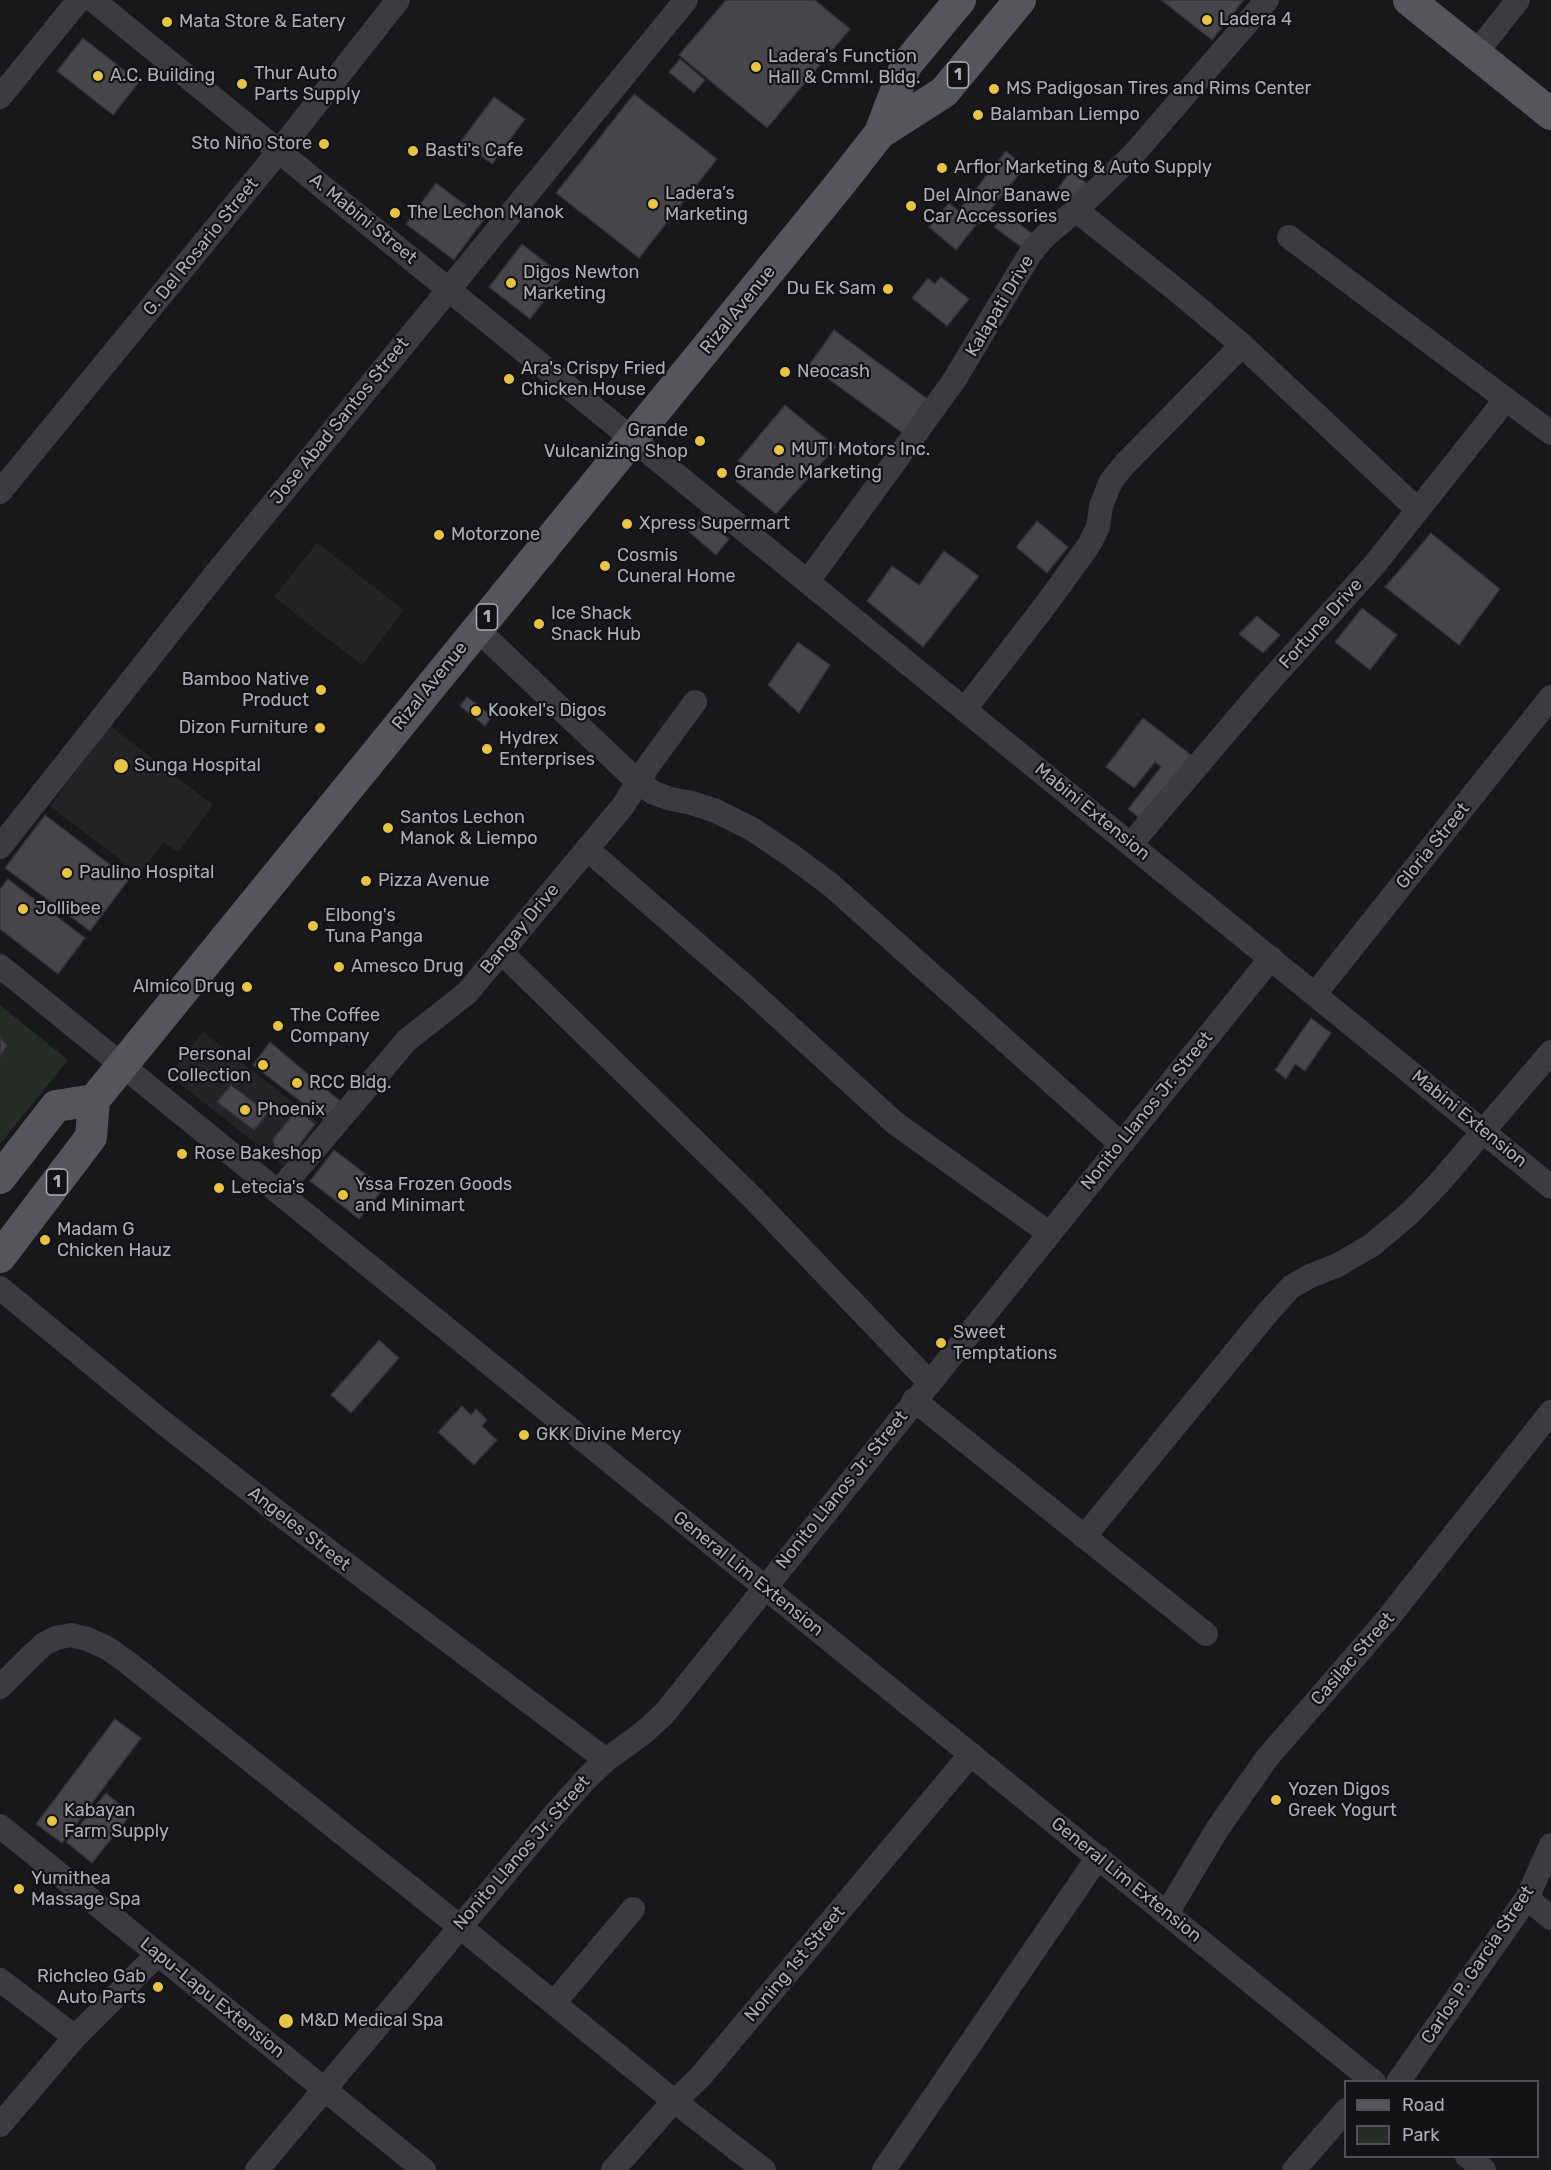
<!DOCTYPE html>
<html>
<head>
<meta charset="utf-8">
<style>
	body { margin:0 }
	#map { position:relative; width:1551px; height:2170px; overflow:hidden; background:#18181a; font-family:Rubik,sans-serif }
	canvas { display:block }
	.legend { position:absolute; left:1344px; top:2080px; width:195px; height:78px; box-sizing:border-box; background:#131315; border:2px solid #505157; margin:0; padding:8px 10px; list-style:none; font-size:18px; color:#abadb9 }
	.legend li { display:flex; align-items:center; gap:12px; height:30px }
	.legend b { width:30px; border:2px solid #505157 }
</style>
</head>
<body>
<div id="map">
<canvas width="1551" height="2170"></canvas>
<ul class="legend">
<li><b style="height:8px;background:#55565d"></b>Road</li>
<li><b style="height:16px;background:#242c26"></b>Park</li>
</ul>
</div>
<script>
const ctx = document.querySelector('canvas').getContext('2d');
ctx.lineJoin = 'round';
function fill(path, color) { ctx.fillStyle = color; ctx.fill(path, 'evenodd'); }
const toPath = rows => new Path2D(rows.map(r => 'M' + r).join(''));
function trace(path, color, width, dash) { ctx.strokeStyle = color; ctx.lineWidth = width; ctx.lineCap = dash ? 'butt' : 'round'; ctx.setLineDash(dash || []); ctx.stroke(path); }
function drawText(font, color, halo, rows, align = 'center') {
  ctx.font = font + ' Rubik,sans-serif'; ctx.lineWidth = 4.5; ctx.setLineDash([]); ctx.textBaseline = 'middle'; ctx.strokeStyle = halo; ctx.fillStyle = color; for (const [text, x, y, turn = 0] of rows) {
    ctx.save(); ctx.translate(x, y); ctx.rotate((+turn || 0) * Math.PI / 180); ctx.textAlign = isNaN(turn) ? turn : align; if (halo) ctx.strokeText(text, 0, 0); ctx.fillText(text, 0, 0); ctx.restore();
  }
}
fill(toPath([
	[317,543,404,610,362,665,274,597],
	[110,726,213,805,178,852,163,842,139,874,50,806],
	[203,1032,318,1122,284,1166,169,1075]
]), '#242427');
fill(toPath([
	[0,1005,68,1060,0,1144]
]), '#242c26');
const building = toPath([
	[726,0,815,0,850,29,767,128,679,55,726,0],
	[1161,0,1244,0,1212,40,1161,0],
	[83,38,139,82,113,115,57,71,83,38],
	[680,59,705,80,694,93,669,72,680,59],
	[634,94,717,159,639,258,556,193,634,94],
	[494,97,525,119,492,164,461,141,494,97],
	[1006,151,1025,167,979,224,960,209,1006,151],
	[1071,171,1089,185,1073,206,1055,192,1071,171],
	[436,183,484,219,454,260,406,224,436,183],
	[949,203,976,225,956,250,929,227,949,203],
	[1005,213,1034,235,1024,249,994,227,1005,213],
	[522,244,563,276,530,319,489,287,522,244],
	[941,277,969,299,947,326,912,298,928,278,935,284,941,277],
	[834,330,929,400,904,434,809,365,834,330],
	[785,405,836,447,776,514,736,481,746,468,738,461,785,405],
	[702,517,729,539,716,555,689,532,702,517],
	[1037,521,1068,547,1047,573,1016,547,1037,521],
	[1431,533,1500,589,1459,645,1385,587,1431,533],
	[944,551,979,576,923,647,867,601,892,566,919,585,944,551],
	[1362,608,1397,635,1370,670,1335,642,1362,608],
	[1257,616,1280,635,1263,653,1239,634,1257,616],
	[798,642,830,665,799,713,768,685,798,642],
	[467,697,492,716,485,726,460,706,467,697],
	[1143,718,1191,755,1142,820,1128,809,1161,767,1155,762,1134,788,1106,767,1143,718],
	[45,815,129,879,90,931,5,868,45,815],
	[8,879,85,938,58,974,0,929,0,889,8,879],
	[1311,1018,1331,1033,1305,1071,1295,1064,1286,1079,1275,1070,1311,1018],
	[0,1037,7,1046,0,1056,0,1037],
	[270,1042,340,1101,326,1121,253,1065,270,1042],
	[231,1085,268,1113,254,1130,217,1102,231,1085],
	[297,1110,315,1124,288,1160,275,1149,273,1139,297,1110],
	[334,1150,384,1188,359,1219,310,1181,334,1150],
	[379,1340,399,1358,351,1413,331,1395,379,1340],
	[462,1406,471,1415,476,1409,487,1420,482,1426,497,1440,474,1465,438,1432,462,1406],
	[115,1719,141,1738,62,1843,36,1824,115,1719],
	[106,1793,131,1814,92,1863,66,1842,106,1793]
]);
fill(building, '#45454a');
trace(building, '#323236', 1.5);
trace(toPath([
	[93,0,1551,1187],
	[1476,53,1518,0],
	[0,97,79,0],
	[1076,210,1180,293,1242,345,1418,510],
	[1289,237,1551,433],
	[0,492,279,151,398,0],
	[808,581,953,382,1030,254,1045,236,1076,210,1132,156,1267,0],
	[477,629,638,782,654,793,671,799,692,803,716,811,752,829,792,856,831,885,1121,1144],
	[965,709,1044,607,1089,545,1098,527,1101,506,1111,481,1124,465,1242,345],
	[1131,844,1266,685,1375,564,1506,399],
	[0,847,218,571,686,0],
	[587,849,745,986,895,1123,1049,1233],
	[501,952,753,1198,929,1382],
	[0,966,1374,2082],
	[1315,994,1551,697],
	[278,1192,407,1040,467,993,623,806,648,766,695,702],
	[0,1288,160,1420,285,1518,606,1760],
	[914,1400,1206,1634],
	[1084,1537,1269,1311,1291,1287,1310,1276,1338,1265,1372,1245,1410,1213,1439,1183,1551,1052],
	[0,1687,31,1656,44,1644,56,1638,71,1635,87,1639,107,1648,127,1662,459,1926,674,2101,764,2170],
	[0,1826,424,2170],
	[1527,1898,1551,1918],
	[1167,1913,1218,1828,1267,1758,1385,1622,1551,1412],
	[0,1980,75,2037],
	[554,2003,633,1909],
	[1398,2082,1527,1898,1551,1845],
	[0,2125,75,2037,158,1954],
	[1467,2156,1484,2170],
	[257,2170,554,1815,586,1779,606,1760,643,1733,664,1714,1271,958],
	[613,2170,664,2112,701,2076,971,1754],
	[884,2170,1098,1857],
	[1294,2170,1346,2110]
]), '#3b3b40', 24);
trace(toPath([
	[1409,0,1551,114],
	[880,133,944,92,1020,0],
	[0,1178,56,1106,94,1100],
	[0,1257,91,1137,94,1100,840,184,880,133,906,65,960,0]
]), '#55565d', 32);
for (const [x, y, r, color] of [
	[1207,20,6,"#e7c443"],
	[167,22,6,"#e7c443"],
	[756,67,6,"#e7c443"],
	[98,76,6,"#e7c443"],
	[242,84,6,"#e7c443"],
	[994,89,6,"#e7c443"],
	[978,115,6,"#e7c443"],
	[324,144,6,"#e7c443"],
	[413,151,6,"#e7c443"],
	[942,168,6,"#e7c443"],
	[653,204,6,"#e7c443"],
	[911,206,6,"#e7c443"],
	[395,213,6,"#e7c443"],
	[511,283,6,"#e7c443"],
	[888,289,6,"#e7c443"],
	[785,372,6,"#e7c443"],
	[509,379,6,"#e7c443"],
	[700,441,6,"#e7c443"],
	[779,450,6,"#e7c443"],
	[722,473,6,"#e7c443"],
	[627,524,6,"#e7c443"],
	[439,535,6,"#e7c443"],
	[605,566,6,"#e7c443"],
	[539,624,6,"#e7c443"],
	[321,690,6,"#e7c443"],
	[476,711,6,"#e7c443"],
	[320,728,6,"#e7c443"],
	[487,749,6,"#e7c443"],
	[121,766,8,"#e7c443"],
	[388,828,6,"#e7c443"],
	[67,873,6,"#e7c443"],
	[366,881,6,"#e7c443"],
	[23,909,6,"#e7c443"],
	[313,926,6,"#e7c443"],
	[339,967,6,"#e7c443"],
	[247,987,6,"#e7c443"],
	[278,1026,6,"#e7c443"],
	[263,1065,6,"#e7c443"],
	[297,1083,6,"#e7c443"],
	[245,1110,6,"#e7c443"],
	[182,1154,6,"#e7c443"],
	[219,1188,6,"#e7c443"],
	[343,1195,6,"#e7c443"],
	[45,1240,6,"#e7c443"],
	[941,1343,6,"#e7c443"],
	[524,1435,6,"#e7c443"],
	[1276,1800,6,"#e7c443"],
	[52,1821,6,"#e7c443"],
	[19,1889,6,"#e7c443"],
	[158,1987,6,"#e7c443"],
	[286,2021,8,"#e7c443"]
]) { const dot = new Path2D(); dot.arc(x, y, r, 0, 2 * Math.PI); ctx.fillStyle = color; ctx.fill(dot); trace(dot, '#131315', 2); }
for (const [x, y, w] of [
	[958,75,21],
	[487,617,21],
	[57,1182,21]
]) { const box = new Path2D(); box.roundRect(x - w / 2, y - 13, w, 26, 4.5); ctx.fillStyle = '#131315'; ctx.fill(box); trace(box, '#abadb9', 1.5); }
drawText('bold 16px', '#abadb9', null, [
	["1",958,75],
	["1",487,617],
	["1",57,1182]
]);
drawText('18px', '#abadb9', '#131315', [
	["Ladera 4",1219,20],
	["Mata Store & Eatery",179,22],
	["Ladera's Function",768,57],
	["Hall & Cmml. Bldg.",768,78],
	["Thur Auto",254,74],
	["Parts Supply",254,95],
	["A.C. Building",110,76],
	["MS Padigosan Tires and Rims Center",1006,89],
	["Balamban Liempo",990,115],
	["Sto Niño Store",312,144,"right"],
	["Basti's Cafe",425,151],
	["Arflor Marketing & Auto Supply",954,168],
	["Ladera’s",665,194],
	["Marketing",665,215],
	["Del Alnor Banawe",923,196],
	["Car Accessories",923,217],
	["The Lechon Manok",407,213],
	["Digos Newton",523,273],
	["Marketing",523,294],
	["Du Ek Sam",876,289,"right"],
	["Ara's Crispy Fried",521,369],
	["Chicken House",521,390],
	["Neocash",797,372],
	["Grande",688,431,"right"],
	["Vulcanizing Shop",688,452,"right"],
	["MUTI Motors Inc.",791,450],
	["Grande Marketing",734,473],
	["Xpress Supermart",639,524],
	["Motorzone",451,535],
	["Cosmis",617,556],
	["Cuneral Home",617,577],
	["Ice Shack",551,614],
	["Snack Hub",551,635],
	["Bamboo Native",309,680,"right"],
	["Product",309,701,"right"],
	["Kookel's Digos",488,711],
	["Dizon Furniture",308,728,"right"],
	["Hydrex",499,739],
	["Enterprises",499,760],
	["Sunga Hospital",134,766],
	["Santos Lechon",400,818],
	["Manok & Liempo",400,839],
	["Paulino Hospital",79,873],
	["Pizza Avenue",378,881],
	["Jollibee",35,909],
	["Elbong's",325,916],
	["Tuna Panga",325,937],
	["Amesco Drug",351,967],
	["Almico Drug",235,987,"right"],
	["The Coffee",290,1016],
	["Company",290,1037],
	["Personal",251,1055,"right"],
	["Collection",251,1076,"right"],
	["RCC Bldg.",309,1083],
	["Phoenix",257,1110],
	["Rose Bakeshop",194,1154],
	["Yssa Frozen Goods",355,1185],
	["and Minimart",355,1206],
	["Letecia's",231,1188],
	["Madam G",57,1230],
	["Chicken Hauz",57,1251],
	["Sweet",953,1333],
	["Temptations",953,1354],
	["GKK Divine Mercy",536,1435],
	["Yozen Digos",1288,1790],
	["Greek Yogurt",1288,1811],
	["Kabayan",64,1811],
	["Farm Supply",64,1832],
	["Yumithea",31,1879],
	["Massage Spa",31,1900],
	["Richcleo Gab",146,1977,"right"],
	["Auto Parts",146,1998,"right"],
	["M&D Medical Spa",300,2021]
], 'left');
drawText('18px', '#abadb9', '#131315', [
	["A. Mabini Street",363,219,39],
	["G. Del Rosario Street",201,247,-51],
	["Kalapati Drive",1000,306,-59],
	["Rizal Avenue",738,310,-51],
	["Jose Abad Santos Street",340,421,-51],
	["Fortune Drive",1321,624,-48],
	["Rizal Avenue",430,686,-51],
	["Mabini Extension",1092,812,39],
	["Gloria Street",1433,846,-51],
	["Bangay Drive",520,929,-50],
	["Nonito Llanos Jr. Street",1147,1111,-51],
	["Mabini Extension",1469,1119,39],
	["Nonito Llanos Jr. Street",842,1490,-51],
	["Angeles Street",299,1529,38],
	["General Lim Extension",748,1574,39],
	["Casilac Street",1353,1659,-49],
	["Nonito Llanos Jr. Street",522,1853,-49],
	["General Lim Extension",1126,1880,39],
	["Noning 1st Street",795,1964,-50],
	["Carlos P. Garcia Street",1478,1965,-56],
	["Lapu-Lapu Extension",212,1998,39]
]);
</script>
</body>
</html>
